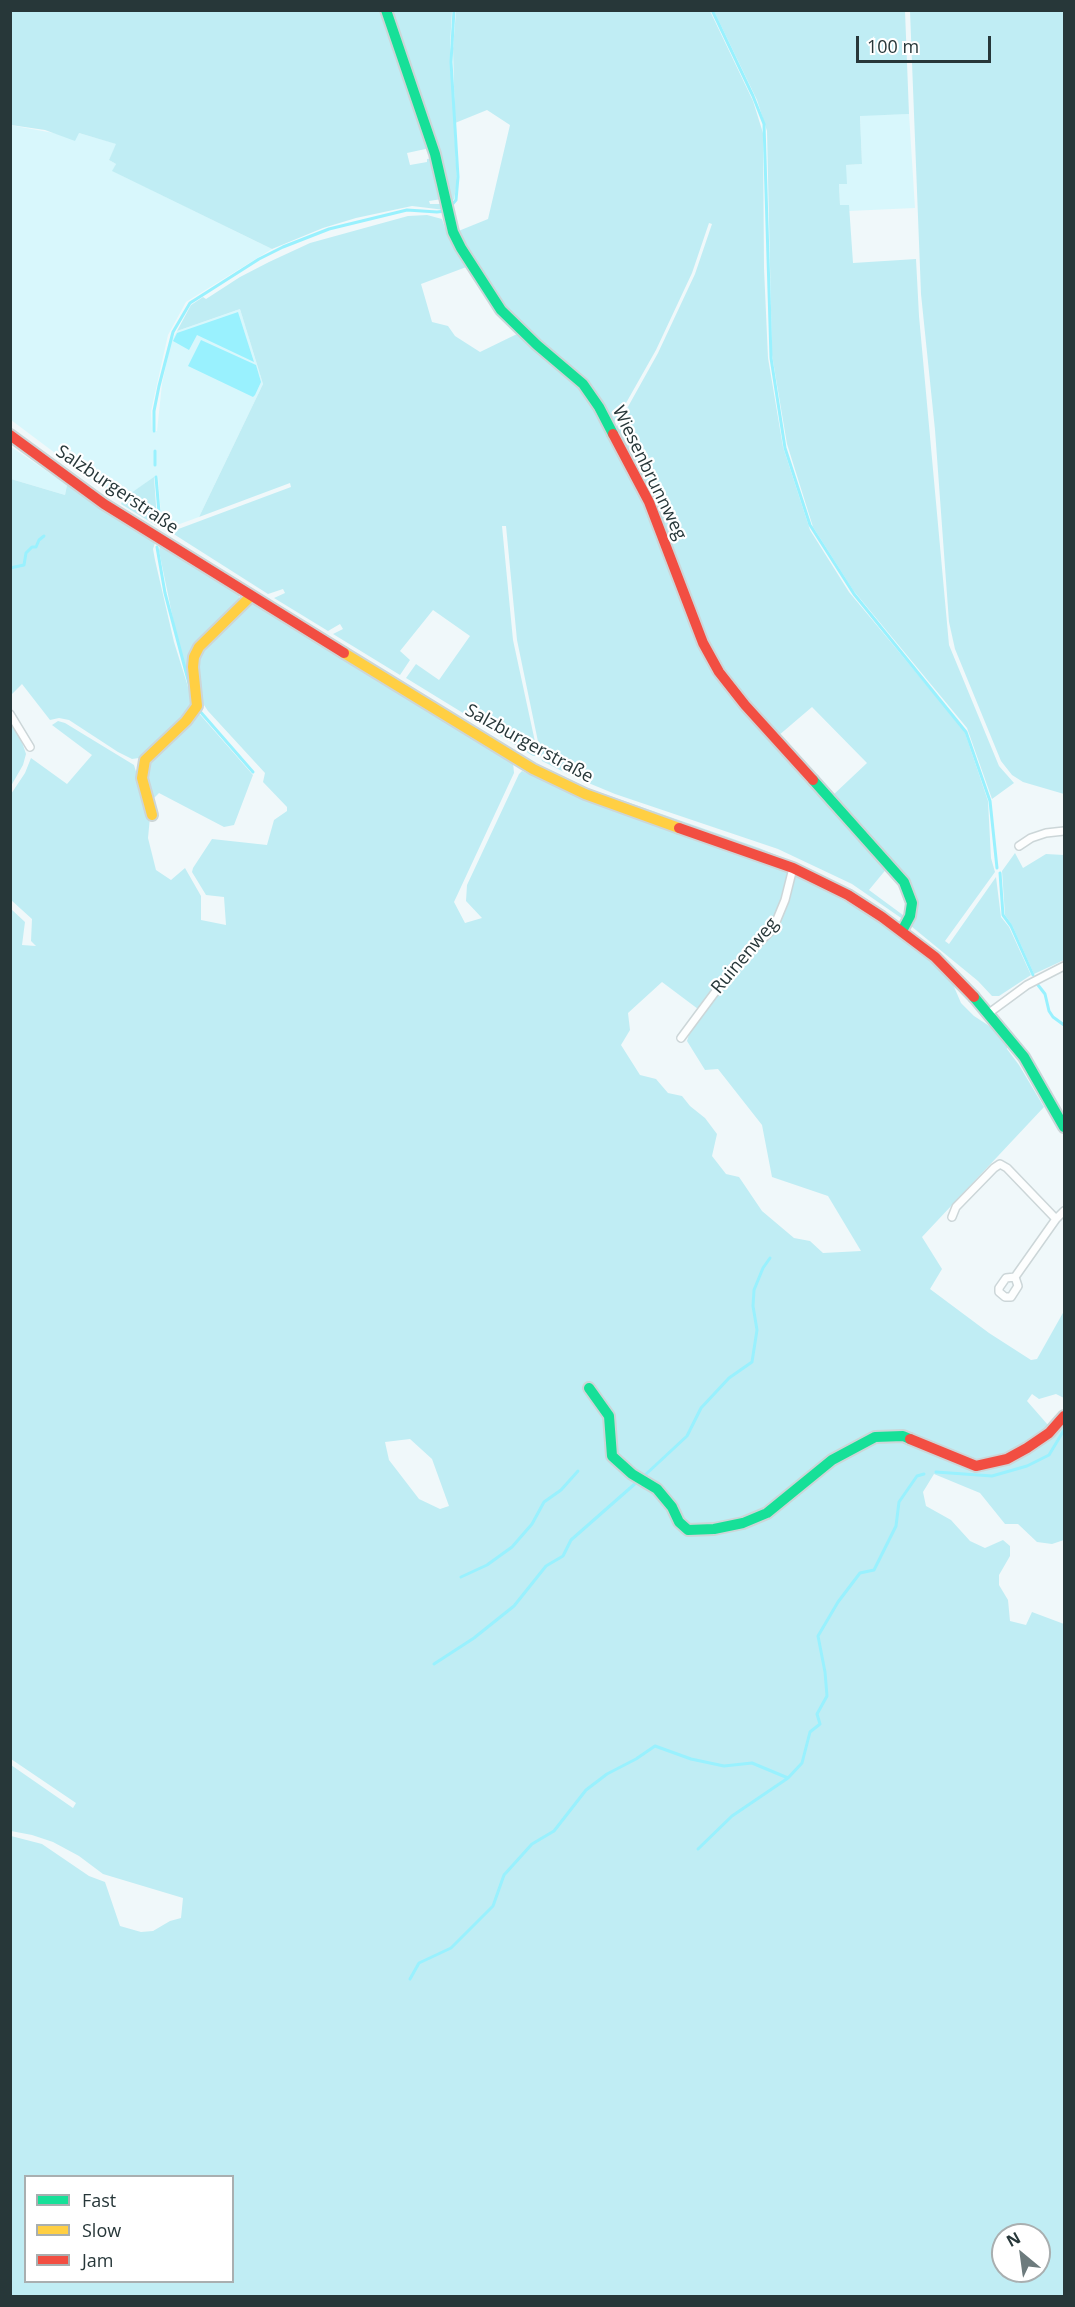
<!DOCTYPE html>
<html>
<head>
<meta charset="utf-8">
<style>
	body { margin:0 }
	#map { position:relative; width:1075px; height:2307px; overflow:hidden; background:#f0f8fa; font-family:"Open Sans",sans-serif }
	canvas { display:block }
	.frame { position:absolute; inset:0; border:12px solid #273739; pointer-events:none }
	.legend { position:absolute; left:24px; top:2175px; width:210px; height:108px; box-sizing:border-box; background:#fff; border:2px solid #a9afb0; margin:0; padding:8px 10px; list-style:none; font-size:18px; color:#273739 }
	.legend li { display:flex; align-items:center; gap:12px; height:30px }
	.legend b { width:30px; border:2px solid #a9afb0 }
	.north { position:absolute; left:991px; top:2223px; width:60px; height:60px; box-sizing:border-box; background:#fff; border:2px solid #a9afb0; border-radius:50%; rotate:331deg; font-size:16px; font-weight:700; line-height:24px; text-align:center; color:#273739 }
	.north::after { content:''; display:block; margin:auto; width:21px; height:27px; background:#6d7b7d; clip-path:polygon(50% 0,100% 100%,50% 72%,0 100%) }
	.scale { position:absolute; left:856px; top:36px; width:135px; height:27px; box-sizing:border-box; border:3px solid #273739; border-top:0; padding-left:8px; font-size:18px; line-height:21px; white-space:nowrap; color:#273739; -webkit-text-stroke:4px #fff; paint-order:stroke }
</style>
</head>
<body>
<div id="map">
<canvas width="1075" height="2307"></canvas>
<div class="frame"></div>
<ul class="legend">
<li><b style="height:8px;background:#16e098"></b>Fast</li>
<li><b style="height:8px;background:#ffcf43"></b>Slow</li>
<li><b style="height:8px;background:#f24e42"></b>Jam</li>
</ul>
<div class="north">N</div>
<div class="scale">100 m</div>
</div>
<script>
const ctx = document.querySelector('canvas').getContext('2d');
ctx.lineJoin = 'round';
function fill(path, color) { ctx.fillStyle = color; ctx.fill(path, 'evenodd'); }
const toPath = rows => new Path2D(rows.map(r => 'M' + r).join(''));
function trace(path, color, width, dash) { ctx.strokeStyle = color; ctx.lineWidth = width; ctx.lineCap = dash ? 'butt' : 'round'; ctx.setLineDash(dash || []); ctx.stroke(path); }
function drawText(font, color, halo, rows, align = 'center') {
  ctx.font = font + ' "Open Sans",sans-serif'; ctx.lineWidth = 4.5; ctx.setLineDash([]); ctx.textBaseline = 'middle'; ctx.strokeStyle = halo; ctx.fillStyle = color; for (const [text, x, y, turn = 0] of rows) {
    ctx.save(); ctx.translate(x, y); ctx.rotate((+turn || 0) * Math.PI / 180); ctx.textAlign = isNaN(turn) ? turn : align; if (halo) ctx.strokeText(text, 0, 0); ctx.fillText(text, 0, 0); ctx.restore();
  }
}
fill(toPath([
	[909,114,915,208,849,211,848,205,840,205,839,184,846,165,862,164,860,115],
	[10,125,59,134,79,133,117,144,109,160,116,164,113,171,272,249,186,302,168,335,151,411,152,432,157,431,162,384,171,342,177,331,240,309,263,384,199,517,166,529,162,528,158,476,131,493,120,494,115,498,11,420],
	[10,446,67,485,65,495,11,479]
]), '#d8f7fc');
fill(toPath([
	[10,11,384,11,430,148,407,153,410,165,427,162,427,159,433,158,442,199,429,201,430,204,444,204,445,210,412,206,356,218,323,228,272,249,112,171,116,164,109,160,116,144,79,133,75,141,45,130,11,125],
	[389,11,452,11,450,46,457,183,454,199,450,204],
	[456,11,710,11,753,101,763,133,764,268,768,358,783,447,810,530,849,592,964,730,988,801,991,858,995,872,945,941,949,944,996,877,1001,917,1009,927,1031,975,999,996,992,996,978,981,911,926,914,912,913,899,832,796,867,763,812,707,778,736,722,671,698,624,615,430,658,353,695,274,712,224,709,223,692,273,656,350,617,419,612,424,595,398,506,310,456,232,488,219,510,125,487,110,455,123,453,49],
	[714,11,905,11,909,114,860,116,862,164,846,165,847,184,839,184,840,205,849,205,853,263,916,259,919,316,949,645,999,766,1014,783,992,799,967,728,853,590,813,527,787,444,772,355,767,131,757,100],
	[910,11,1064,11,1064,794,1023,782,1012,775,1001,761,955,649,949,622,935,430,921,294],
	[427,215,442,219,445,228,469,266,421,284,432,322,448,326,455,336,480,352,519,333,561,366,595,406,637,484,703,650,888,867,869,890,907,918,904,920,852,884,778,849,615,794,574,777,542,761,517,640,506,526,502,526,513,640,537,751,536,756,533,756,406,678,416,664,439,680,470,636,433,610,400,651,410,660,400,675,333,634,343,629,340,624,328,631,274,598,285,593,283,589,268,594,172,533,173,531,291,487,290,483,199,517,263,384,240,309,177,331,191,305,203,297,206,299,240,277,269,262,310,243,408,216],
	[154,477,157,520,157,526,121,504,125,495,131,493],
	[11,479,65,495,67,485,155,543,153,549,155,560,174,642,194,706,139,758,132,759,118,752,69,720,59,718,50,720,22,684,11,695],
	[160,545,239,594,240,603,192,653,194,697,178,643,159,551],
	[253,603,513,762,514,773,454,902,465,923,482,918,466,901,467,885,519,774,522,771,566,791,628,815,783,869,787,873,787,880,778,913,770,928,725,974,698,1009,662,982,628,1013,630,1030,621,1045,640,1075,656,1079,668,1093,682,1096,690,1106,705,1118,717,1134,712,1156,726,1174,739,1177,762,1211,794,1238,810,1241,823,1253,861,1251,828,1196,772,1177,762,1125,718,1069,705,1070,687,1041,690,1031,732,971,777,926,782,917,794,878,799,876,809,881,859,909,891,929,934,963,952,982,961,1003,974,1016,997,1031,1007,1042,1007,1049,1019,1065,1044,1107,922,1237,942,1269,930,1289,989,1333,1031,1360,1037,1359,1064,1311,1064,1398,1056,1394,1039,1399,1032,1394,1027,1401,1048,1425,1064,1417,1064,1540,1052,1544,1037,1542,1018,1524,1005,1524,980,1493,934,1474,923,1492,926,1506,951,1520,970,1541,985,1548,1003,1540,1010,1546,1010,1556,999,1575,999,1585,1008,1600,1010,1621,1026,1625,1032,1612,1064,1624,1064,2296,11,2296,11,1836,42,1844,89,1876,105,1882,120,1926,141,1932,153,1931,170,1921,181,1918,183,1898,103,1874,79,1856,53,1842,32,1835,11,1831,11,1765,73,1808,76,1803,11,1759,10,908,25,922,22,945,36,946,31,941,32,919,11,900,11,794,25,773,31,758,67,784,92,755,52,725,58,721,65,723,134,765,150,817,148,838,156,870,171,880,185,868,201,896,201,920,226,925,224,897,206,895,192,872,193,868,212,839,267,845,274,820,287,811,287,807,263,782,265,773,208,711,202,702,199,688,196,662,200,650,244,606],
	[410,1439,432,1459,449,1506,440,1509,419,1499,389,1460,385,1442],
	[26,2176,232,2176,232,2282,26,2282],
	[1003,2235,1039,2235,1039,2271,1003,2271],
	[196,710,253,775,234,825,224,827,159,793,150,802,144,779,149,758],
	[11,721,22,742,26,754,23,765,11,786],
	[539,765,590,789,759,848,796,863,865,898,898,921,795,864,624,804,590,791,540,767],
	[1015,853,1023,868,1046,854,1064,855,1064,960,1034,974,1012,925,1005,915,1002,871]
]), '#c0edf4');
fill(toPath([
	[238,312,254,362,197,335,189,350,173,341,177,333],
	[201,340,256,365,261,382,255,395,253,397,188,366]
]), '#99f1fe');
trace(toPath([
	[712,10,753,96,764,124,771,358,785,448,810,525,854,594,966,732,990,801,997,868],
	[450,207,456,200,458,177,451,62,454,10],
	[154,431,154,411,159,386,173,332,190,303,259,259,283,247,329,229,407,210,437,212,445,211],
	[155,451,155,465],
	[156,477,160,524],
	[157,547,165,593,191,691],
	[10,568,24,565,26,553,32,547,36,547,39,540,44,536],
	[198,709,253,772],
	[1000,873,1003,915,1011,926,1033,975],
	[1038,985,1045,994,1049,1011,1053,1017,1064,1025],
	[936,1472,992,1476,1027,1466,1049,1455,1064,1430],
	[644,1476,687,1436,701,1408,729,1378,752,1362,757,1330,753,1306,754,1290,763,1268,770,1258],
	[461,1577,487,1565,512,1547,532,1524,544,1502,561,1490,578,1471],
	[434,1664,474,1638,514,1606,546,1566,563,1556,571,1540,637,1482],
	[698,1849,732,1816,788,1778,802,1763,810,1732,820,1724,817,1714,827,1696,825,1672,818,1636,838,1602,860,1573,874,1570,896,1526,899,1502,917,1476,924,1474],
	[410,1979,419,1963,451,1948,493,1906,504,1875,532,1844,554,1831,586,1790,607,1774,636,1759,655,1746,691,1759,724,1766,752,1763,788,1778]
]), '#99f1fe', 3);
const street = toPath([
	[10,714,30,747],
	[1019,846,1031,838,1046,833,1064,831],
	[989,1013,1027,985,1064,966],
	[681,1038,733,968,773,929,785,900,793,868],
	[952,1217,956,1207,994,1168,1000,1164,1007,1168,1056,1219],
	[1015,1277,1018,1286,1011,1297,1005,1297,999,1292,999,1288,1006,1278,1015,1277,1056,1219,1064,1211]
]);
const fast = toPath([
	[386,10,435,154,453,232,461,248,501,310,537,345,583,384,599,407,613,434],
	[813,780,904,882,912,903,910,916,902,931],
	[974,997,1024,1057,1064,1127],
	[589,1388,609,1416,612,1456,632,1474,657,1489,672,1507,679,1522,688,1530,714,1529,743,1523,767,1513,832,1460,875,1437,903,1436,910,1439]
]);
const slow = toPath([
	[344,653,533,769,585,794,679,828],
	[152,815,142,778,145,760,186,721,197,706,193,667,194,657,199,647,251,596]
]);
const jam = toPath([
	[613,434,649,502,703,643,719,672,745,705,813,780],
	[10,435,104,504,344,653],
	[679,828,793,868,848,895,882,917,935,957,974,997],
	[910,1439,976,1466,1007,1459,1027,1448,1049,1433,1064,1416]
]);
trace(street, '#ccd6d8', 10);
trace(fast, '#ccd6d8', 14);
trace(slow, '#ccd6d8', 14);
trace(jam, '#ccd6d8', 14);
trace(street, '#fdfefe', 7);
trace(fast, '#16e098', 10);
trace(slow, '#ffcf43', 10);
trace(jam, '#f24e42', 10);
drawText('18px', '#273739', '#fff', [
	["Wiesenbrunnweg",649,473,64],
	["Salzburgerstraße",117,490,34],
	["Salzburgerstraße",529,744,29],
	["Ruinenweg",745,956,-50]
]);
</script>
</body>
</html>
